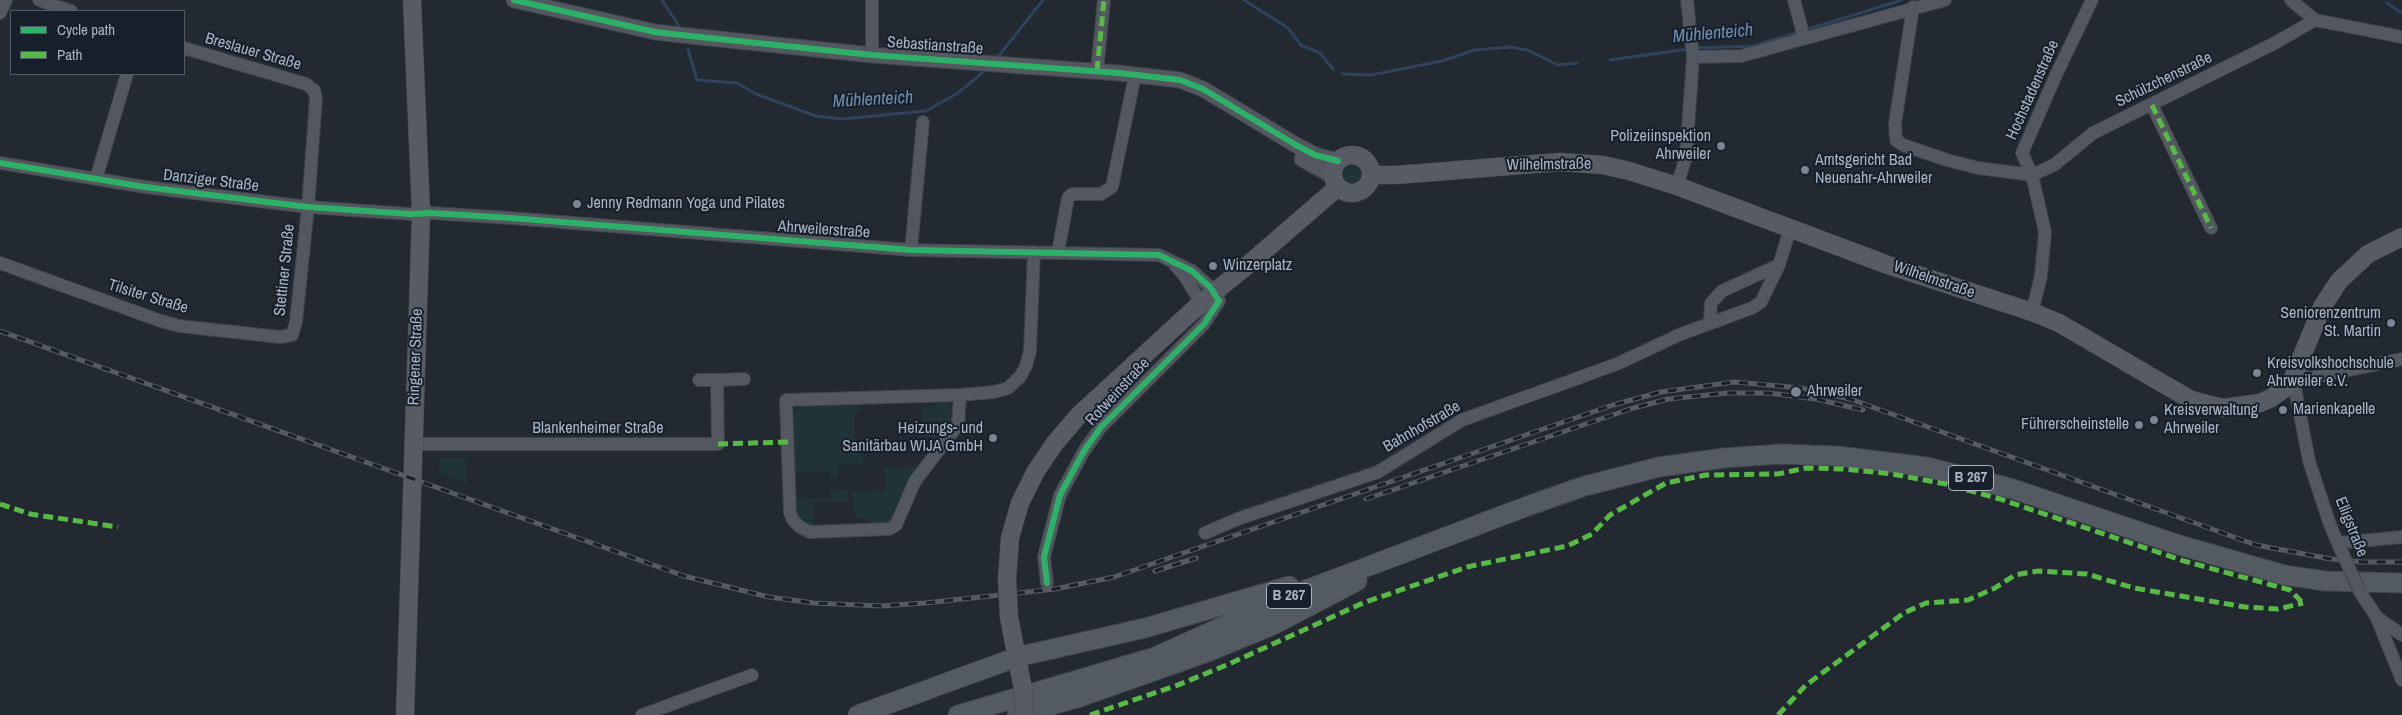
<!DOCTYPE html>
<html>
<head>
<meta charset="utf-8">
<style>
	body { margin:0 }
	#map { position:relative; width:2402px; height:715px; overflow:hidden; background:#232930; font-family:"Archivo Narrow",sans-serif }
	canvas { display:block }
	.legend { position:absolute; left:10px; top:10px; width:175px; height:65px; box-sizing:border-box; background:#171f2b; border:1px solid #525b68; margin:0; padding:6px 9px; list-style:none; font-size:15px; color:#aab5c4 }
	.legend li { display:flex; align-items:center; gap:10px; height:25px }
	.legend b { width:25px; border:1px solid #525b68 }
</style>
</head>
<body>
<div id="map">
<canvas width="2402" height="715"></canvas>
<ul class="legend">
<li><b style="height:6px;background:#2db169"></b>Cycle path</li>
<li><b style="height:6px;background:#58b947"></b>Path</li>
</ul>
</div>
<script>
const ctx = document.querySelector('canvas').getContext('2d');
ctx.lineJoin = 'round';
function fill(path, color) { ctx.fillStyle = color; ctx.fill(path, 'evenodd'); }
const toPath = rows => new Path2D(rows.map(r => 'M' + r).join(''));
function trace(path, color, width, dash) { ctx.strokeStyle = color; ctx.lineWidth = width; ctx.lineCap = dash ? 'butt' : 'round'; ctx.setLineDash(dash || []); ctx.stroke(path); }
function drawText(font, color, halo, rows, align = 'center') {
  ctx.font = font + ' "Archivo Narrow",sans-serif'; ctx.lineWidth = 4; ctx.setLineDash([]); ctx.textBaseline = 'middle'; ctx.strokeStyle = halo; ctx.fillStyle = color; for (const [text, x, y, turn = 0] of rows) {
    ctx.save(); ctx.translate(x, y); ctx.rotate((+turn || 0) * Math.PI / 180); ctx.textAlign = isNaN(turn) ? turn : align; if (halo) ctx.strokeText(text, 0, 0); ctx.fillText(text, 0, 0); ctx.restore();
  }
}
fill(toPath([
	'1338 174a15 15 0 1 1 30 0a15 15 0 1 1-30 0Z',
	[937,400,946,402,952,408,952,424,930,448,930,437,922,436,922,409,928,409,929,406,936,406],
	[861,403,861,411,854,413,855,448,863,448,863,465,839,464,838,478,830,479,829,472,797,472,796,479,793,479,791,416,795,410,803,404],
	[439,458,467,458,467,484,439,472],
	[918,467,895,517,890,523,871,525,870,518,857,518,857,511,853,511,853,492,885,491,885,468],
	[848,490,848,502,813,502,814,527,804,524,798,518,796,512,795,492,797,492,798,499,830,498,830,491]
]), '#203336');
trace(toPath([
	[662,0,682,31],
	[1244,0,1288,28,1301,45,1320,53,1333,69],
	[2387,3,2402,13],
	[1805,30,1902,0],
	[1695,48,1753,46,1799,32],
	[688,49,697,80,737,83,756,94,816,116,842,119,926,111,958,93,988,68],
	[997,58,1043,0],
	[1610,60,1689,49],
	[1342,74,1371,75,1442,61,1475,50,1511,47,1527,50,1558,65,1577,63]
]), '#2e425b', 3);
const minor = toPath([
	[39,0,71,11],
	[1794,0,1804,38],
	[2291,0,2315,20,2402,37],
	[1913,7,1895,124,1896,140,1903,145,1947,160,1978,168,2032,175],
	[0,13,6,0],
	[872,55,872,0],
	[1693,57,1741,56,1945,0],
	[1097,71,1104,0],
	[2152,105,2211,228],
	[0,163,145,187,308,207,410,214,431,213,511,218,911,250,1159,255,1192,271,1210,287,1219,301,1204,324,1101,427,1084,451,1060,495,1044,557,1047,583],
	[2032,175,2054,165,2093,133,2275,43,2315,20],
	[96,179,127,74],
	[1677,186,1686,157,1693,57,1687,0],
	[911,250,923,122],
	[1058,252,1068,198,1072,194,1101,194,1112,187,1135,75],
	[0,263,161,321,179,326,280,337,292,335,296,322,308,207,316,99,314,90,306,84,184,48],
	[1175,265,1184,275,1201,303],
	[2032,312,2041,276,2045,232,2032,175,2022,153,2056,75,2092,0],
	[1710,323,1711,303,1722,291,1779,265],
	[2294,375,2310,378,2402,359],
	[2293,378,2309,461,2330,525,2340,548],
	[699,380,717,380],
	[960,395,958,425,915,481,896,525,889,529,810,532,800,527,793,520,790,513,786,400,960,395,994,392,1008,388,1020,377,1026,366,1030,351,1034,252],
	[414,444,718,444,717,380,744,379],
	[1205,533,1240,518,1378,472,1462,420,1617,364,1681,334,1752,308,1761,302,1779,265,1790,229],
	[2338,543,2402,537],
	[2360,592,2376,616,2402,680],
	[2378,618,2402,635],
	[642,715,752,675]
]);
const tertiary = toPath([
	[514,0,655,32,690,36,872,55,1119,73,1180,80,1203,89,1296,145,1315,155,1338,161],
	[1302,159,1333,176]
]);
const secondary = toPath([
	'1333 174a19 19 0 1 1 38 0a19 19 0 1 1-38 0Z',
	[1371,175,1396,175,1560,162,1603,165,1629,171,1677,186,1888,265,2032,312,2059,323,2191,400,2223,408,2260,403,2271,398,2287,387,2293,378,2322,307,2339,281,2368,254,2402,237],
	[1007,579,1010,538,1020,503,1036,471,1055,443,1079,415,1201,303,1249,264,1338,187],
	[1009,617,1023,689],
	[405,715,421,213,412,0]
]);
const primary = toPath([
	[858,715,1017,657,1145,628,1289,586],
	[958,715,1155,657,1290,596,1533,504,1585,486,1659,467,1724,458,1781,454,1837,456,1927,467,2013,489,2176,544,2284,575,2325,581,2402,583],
	[1017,715,1077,698,1210,651,1273,625,1357,581]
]);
trace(minor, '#3f444a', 14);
trace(tertiary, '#3f444a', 17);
trace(secondary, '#3f444a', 19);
trace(primary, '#40454d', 21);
trace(minor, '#525760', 12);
trace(tertiary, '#525760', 15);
trace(secondary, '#575c64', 18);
trace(primary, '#545a62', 19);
const rail = toPath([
	[0,331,684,576,769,597,814,603,881,606,925,603,1055,589,1114,577,1613,405,1661,392,1734,382,1801,388,1850,399,2256,545,2331,559,2363,562,2402,562],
	[1366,499,1630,409,1668,399,1727,393,1769,393,1816,399,1863,410],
	[1155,571,1196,558]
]);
trace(rail, '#565b62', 5);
trace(rail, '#171f2b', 3, [9]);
const minorBridge = toPath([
	[2340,548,2360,592]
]);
const secondaryBridge = toPath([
	[1007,579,1009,617],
	[1023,689,1024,715]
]);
trace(minorBridge, '#3f444a', 14, []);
trace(secondaryBridge, '#3f444a', 19, []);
trace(minorBridge, '#525760', 12);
trace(secondaryBridge, '#575c64', 18);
trace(toPath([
	[1097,71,1104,0],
	[2152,105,2211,228],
	[718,444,788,442],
	[0,504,30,514,118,527],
	[1090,715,1178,685,1229,664,1363,603,1467,567,1567,546,1592,534,1610,515,1666,483,1706,475,1778,474,1806,468,1843,469,1892,474,1946,484,2000,499,2184,561,2290,590,2303,603],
	[1778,715,1806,685,1904,613,1926,603,1968,600,1995,588,2015,575,2038,571,2087,574,2134,588,2245,607,2278,609,2303,603]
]), '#58b947', 5, [10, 5]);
trace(toPath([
	[514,0,655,32,690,36,872,55,1119,73,1180,80,1203,89,1296,145,1315,155,1338,161],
	[0,163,145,187,308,207,410,214,431,213,511,218,911,250,1159,255,1192,271,1210,287,1219,301,1204,324,1101,427,1084,451,1060,495,1044,557,1047,583]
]), '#2db169', 6);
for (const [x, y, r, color] of [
	[1721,146,5,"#7b8490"],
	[1805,170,5,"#7b8490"],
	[577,204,5,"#7b8490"],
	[1213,266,5,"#7b8490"],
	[2391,323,5,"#7b8490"],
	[2257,373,5,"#7b8490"],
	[1796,392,6,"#7b8490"],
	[2283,410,5,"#7b8490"],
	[2154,420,5,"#7b8490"],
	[2139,425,5,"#7b8490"],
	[993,438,5,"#7b8490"]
]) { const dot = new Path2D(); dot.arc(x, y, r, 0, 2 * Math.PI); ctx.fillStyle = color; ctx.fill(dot); trace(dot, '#171f2b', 2); }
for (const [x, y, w] of [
	[1971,478,45],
	[1289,596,45]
]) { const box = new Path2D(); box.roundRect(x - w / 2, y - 12.5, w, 25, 4); ctx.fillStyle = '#171f2b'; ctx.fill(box); trace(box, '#aab5c4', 1); }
drawText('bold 15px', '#aab5c4', null, [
	["B 267",1971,478],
	["B 267",1289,596]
]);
drawText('16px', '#aab5c4', '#171f2b', [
	["Sebastianstraße",935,46,4],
	["Breslauer Straße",253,52,16],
	["Schülzchenstraße",2164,80,-26],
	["Hochstadenstraße",2033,90,-66],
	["Wilhelmstraße",1549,165,-1],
	["Danziger Straße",211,181,7],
	["Ahrweilerstraße",824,230,4],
	["Stettiner Straße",285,270,-84],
	["Wilhelmstraße",1934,280,19],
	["Tilsiter Straße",148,297,17],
	["Ringener Straße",416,357,-88],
	["Rotweinstraße",1118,392,-47],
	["Bahnhofstraße",1422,427,-30],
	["Blankenheimer Straße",598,429],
	["Elligstraße",2351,527,68]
]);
drawText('16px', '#aab5c4', '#171f2b', [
	["Polizeiinspektion",1711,137,"right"],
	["Ahrweiler",1711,155,"right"],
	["Amtsgericht Bad",1815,161],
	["Neuenahr-Ahrweiler",1815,179],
	["Jenny Redmann Yoga und Pilates",587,204],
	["Winzerplatz",1223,266],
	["Seniorenzentrum",2381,314,"right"],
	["St. Martin",2381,332,"right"],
	["Kreisvolkshochschule",2267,364],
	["Ahrweiler e.V.",2267,382],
	["Ahrweiler",1807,392],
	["Marienkapelle",2293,410],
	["Kreisverwaltung",2164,411],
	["Ahrweiler",2164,429],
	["Führerscheinstelle",2129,425,"right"],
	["Heizungs- und",983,429,"right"],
	["Sanitärbau WIJA GmbH",983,447,"right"]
], 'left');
drawText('italic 18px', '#708caf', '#171f2b', [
	["Mühlenteich",1713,34,-5],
	["Mühlenteich",873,100,-3]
]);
</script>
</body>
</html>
